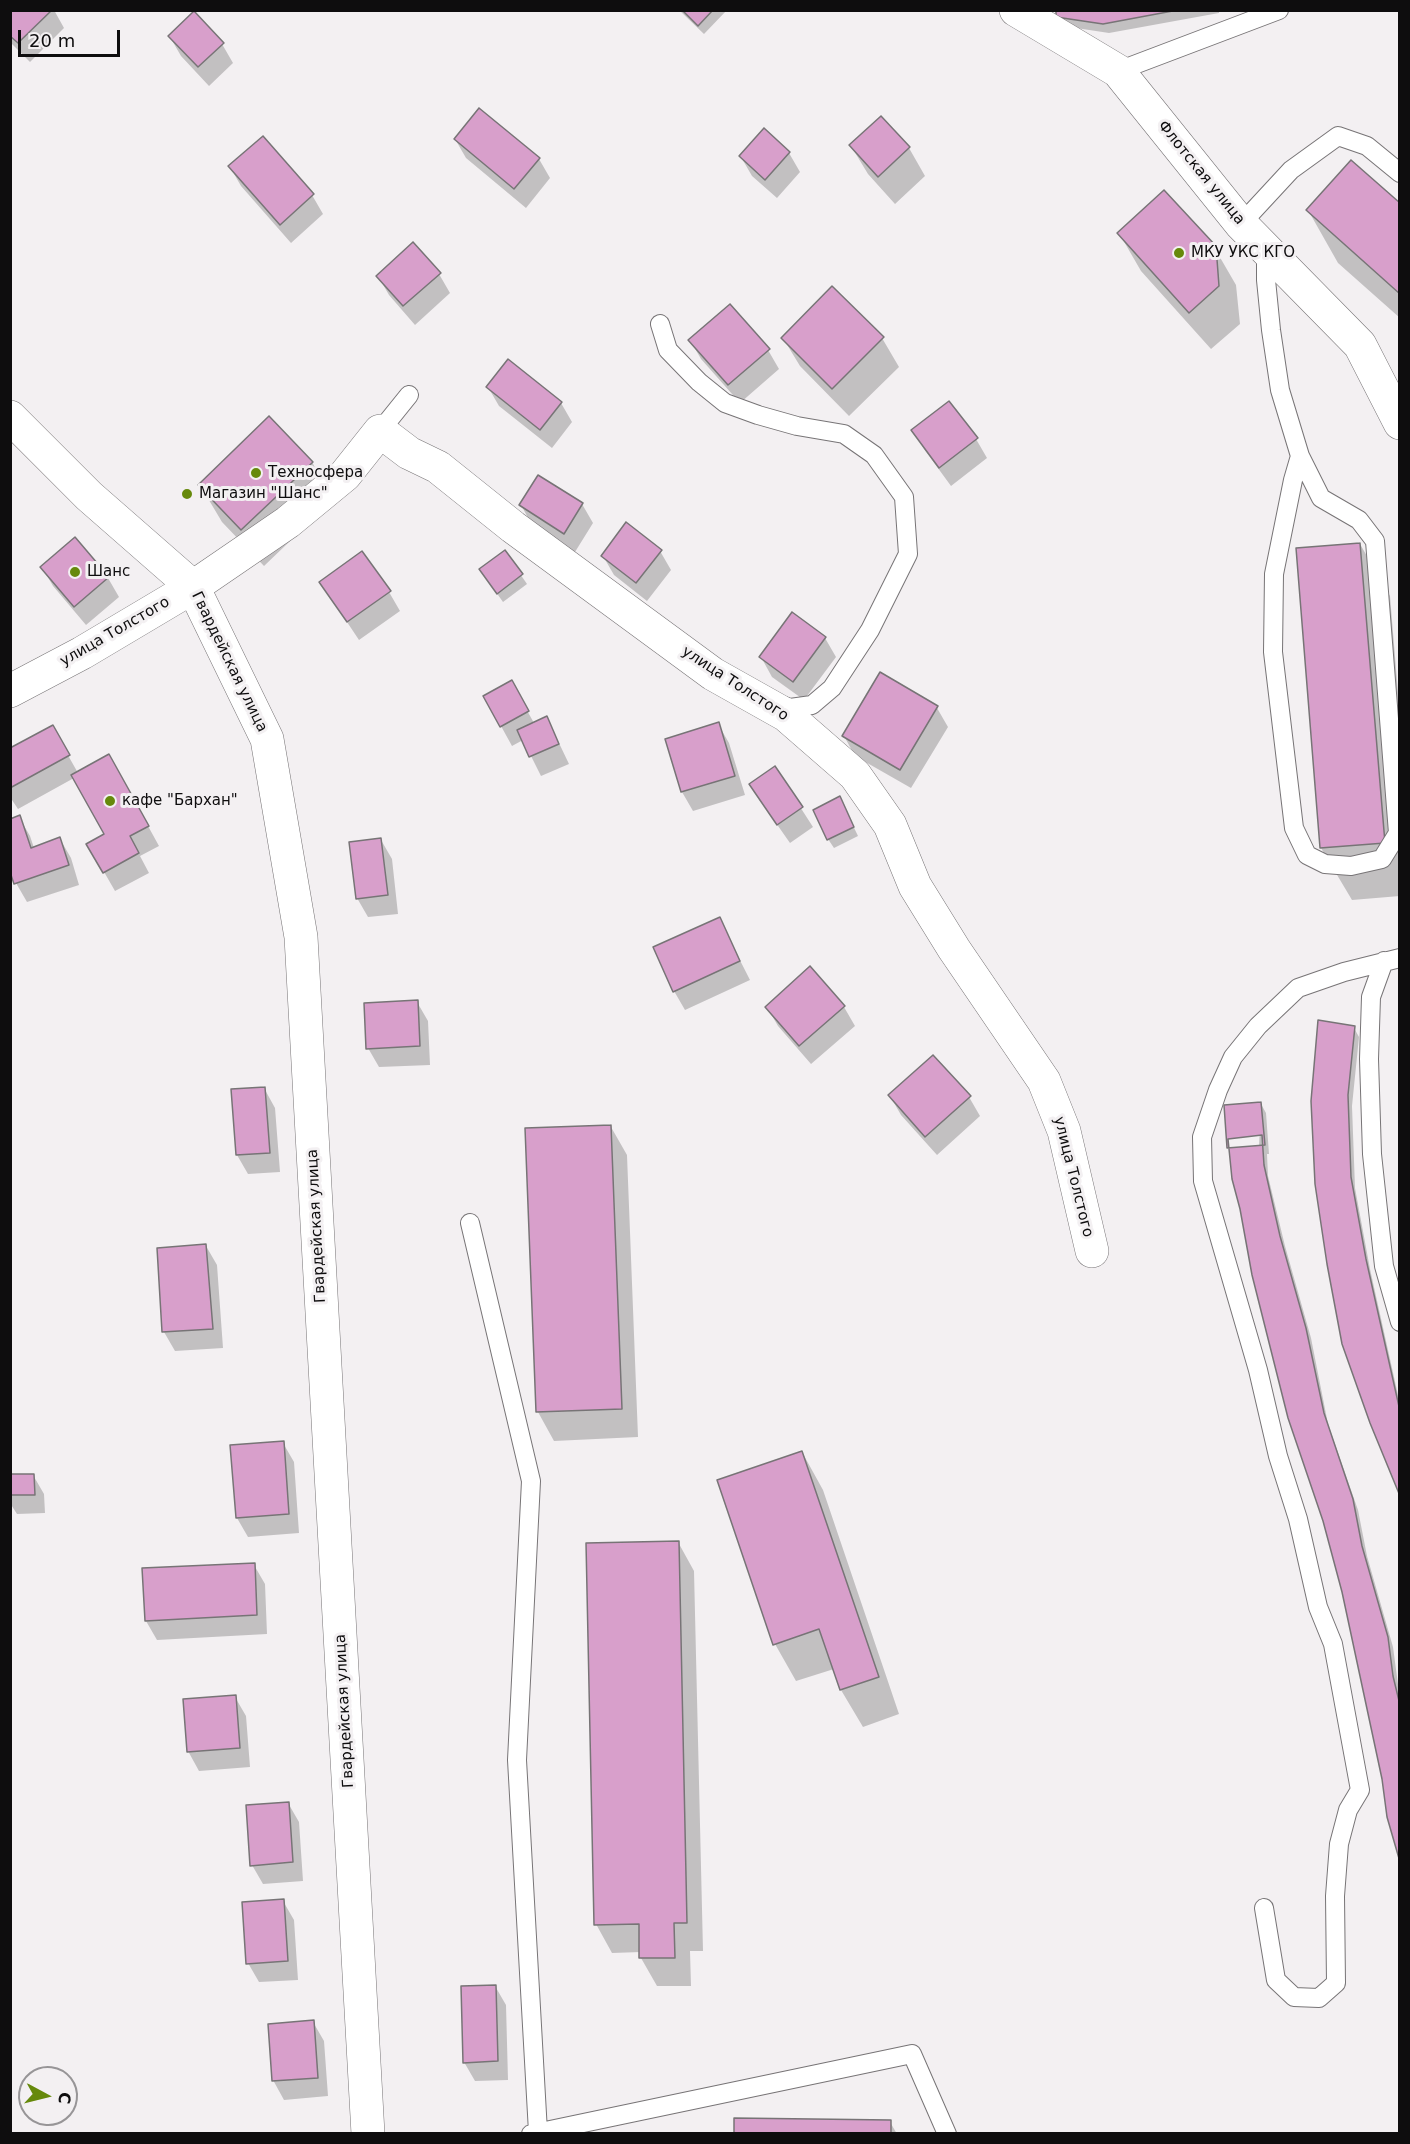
<!DOCTYPE html>
<html>
<head>
<meta charset="utf-8">
<style>
	body { margin:0 }
	#map { position:relative; width:1410px; height:2144px; overflow:hidden; background:#f3f0f2; font-family:"DejaVu Sans",sans-serif }
	canvas { display:block }
	.frame { position:absolute; inset:0; border:12px solid #0e0d0e; pointer-events:none }
	.north { position:absolute; left:18px; top:2066px; width:60px; height:60px; box-sizing:border-box; background:#f3f0f2; border:2px solid #979597; border-radius:50%; rotate:97deg; font-size:16px; font-weight:700; line-height:24px; text-align:center; color:#0e0d0e }
	.north::after { content:''; display:block; margin:auto; width:21px; height:27px; background:#66890b; clip-path:polygon(50% 0,100% 100%,50% 72%,0 100%) }
	.scale { position:absolute; left:18px; top:30px; width:102px; height:27px; box-sizing:border-box; border:3px solid #0e0d0e; border-top:0; padding-left:8px; font-size:18px; line-height:21px; white-space:nowrap; color:#0e0d0e; -webkit-text-stroke:4px #f3f0f2; paint-order:stroke }
</style>
</head>
<body>
<div id="map">
<canvas width="1410" height="2144"></canvas>
<div class="frame"></div>
<div class="north">С</div>
<div class="scale">20 m</div>
</div>
<script>
const ctx = document.querySelector('canvas').getContext('2d');
ctx.lineJoin = 'round';
function fill(path, color) { ctx.fillStyle = color; ctx.fill(path, 'evenodd'); }
const toPath = rows => new Path2D(rows.map(r => 'M' + r).join(''));
function trace(path, color, width, dash) { ctx.strokeStyle = color; ctx.lineWidth = width; ctx.lineCap = dash ? 'butt' : 'round'; ctx.setLineDash(dash || []); ctx.stroke(path); }
function drawText(font, color, halo, rows, align = 'center') {
  ctx.font = font + ' "DejaVu Sans",sans-serif'; ctx.lineWidth = 6; ctx.setLineDash([]); ctx.textBaseline = 'middle'; ctx.strokeStyle = halo; ctx.fillStyle = color; for (const [text, x, y, turn = 0] of rows) {
    ctx.save(); ctx.translate(x, y); ctx.rotate((+turn || 0) * Math.PI / 180); ctx.textAlign = isNaN(turn) ? turn : align; if (halo) ctx.strokeText(text, 0, 0); ctx.fillText(text, 0, 0); ctx.restore();
  }
}
fill(toPath([
	[10,10,54,10,64,28,30,62,10,42],
	[679,10,727,10,704,34],
	[1058,10,1219,10,1219,13,1109,33,1063,26],
	[170,37,222,44,233,63,209,86,181,56],
	[764,130,789,153,800,172,777,198,752,176,741,157],
	[455,139,539,159,550,178,526,208,466,158],
	[851,146,909,148,925,176,895,204,868,174],
	[230,167,312,195,323,214,291,243,241,186],
	[1400,205,1400,318,1338,263,1308,210],
	[1119,233,1214,247,1236,285,1240,324,1211,349,1141,271],
	[439,274,450,293,415,325,389,295,378,276],
	[783,338,882,338,899,367,849,416,800,366],
	[690,340,768,350,779,369,740,403,701,359],
	[488,387,561,403,572,422,552,448,499,406],
	[913,430,976,439,987,458,951,486,924,449],
	[312,462,333,500,264,566,222,522,200,485],
	[582,504,593,523,575,552,532,525,521,505],
	[1360,544,1390,596,1400,717,1400,896,1352,900,1321,848],
	[660,551,671,570,647,601,614,575,603,556],
	[505,552,527,584,503,602,486,578],
	[42,567,108,578,119,597,86,625,53,586],
	[321,583,389,592,400,611,359,640],
	[825,638,836,657,804,700,772,677,761,657],
	[511,682,534,723,547,718,569,764,541,776,523,740,512,746,485,697],
	[937,708,948,727,911,788,855,756,844,736],
	[718,724,729,743,745,795,693,811,682,792,666,740],
	[52,727,78,773,120,775,159,846,140,856,149,873,115,891,88,844,106,835,74,778,18,809,10,797,10,750],
	[775,768,813,827,790,843,762,803],
	[844,807,858,836,834,848,828,839],
	[19,817,30,836,34,848,60,839,71,858,79,885,27,902,16,883,10,868],
	[381,840,392,859,398,914,368,917,357,898],
	[719,919,750,980,685,1010,674,991],
	[417,1002,428,1021,430,1065,379,1067,368,1048],
	[767,1007,844,1007,855,1026,811,1064,778,1026],
	[1354,1028,1359,1037,1352,1106,1355,1188,1370,1269,1400,1404,1400,1492,1328,1263],
	[264,1088,275,1108,280,1172,248,1174,237,1155],
	[890,1096,969,1097,980,1116,937,1155,901,1115],
	[1261,1104,1266,1113,1269,1154,1267,1154,1268,1176,1285,1246,1311,1338,1328,1424,1358,1510,1367,1556,1393,1647,1400,1699,1400,1859,1343,1591,1253,1275],
	[611,1127,627,1155,638,1437,554,1441,538,1412,527,1130],
	[206,1246,217,1265,223,1348,175,1351,164,1332],
	[283,1443,294,1462,299,1533,248,1537,237,1518,232,1446],
	[802,1452,823,1490,899,1714,863,1727,841,1690,834,1669,796,1681,775,1644],
	[33,1475,44,1494,45,1513,17,1514,10,1503,10,1476],
	[678,1542,694,1571,703,1951,690,1951,691,1986,657,1986,641,1958,641,1952,612,1953,596,1924],
	[254,1565,265,1584,267,1634,157,1640,146,1621],
	[235,1697,246,1716,250,1767,199,1771,188,1751],
	[288,1803,299,1822,303,1881,263,1884,252,1865],
	[283,1901,294,1920,298,1980,259,1982,248,1963],
	[495,1986,506,2005,508,2080,475,2081,464,2062],
	[313,2022,324,2041,328,2096,284,2100,273,2080],
	[890,2122,897,2134,735,2134]
]), '#0003');
const building = toPath([
	[10,10,52,10,18,43,10,36,10,10],
	[682,10,713,10,698,26,682,10],
	[1056,10,1178,10,1103,24,1056,17,1056,10],
	[194,11,224,43,198,67,168,36,194,11],
	[479,108,540,158,514,189,454,139,479,108],
	[881,116,910,147,878,177,849,145,881,116],
	[764,128,790,152,765,180,739,156,764,128],
	[263,136,314,194,280,225,228,166,263,136],
	[1351,160,1400,203,1400,294,1306,210,1351,160],
	[1164,190,1216,246,1219,286,1189,313,1117,233,1164,190],
	[413,242,441,273,403,306,376,276,413,242],
	[832,286,884,337,832,389,781,338,832,286],
	[730,304,770,349,728,385,688,340,730,304],
	[508,359,562,402,540,430,486,387,508,359],
	[949,401,978,438,939,468,911,430,949,401],
	[269,416,313,462,241,530,198,485,269,416],
	[538,475,583,503,564,534,519,505,538,475],
	[626,522,662,550,636,583,601,556,626,522],
	[75,537,109,577,74,607,40,567,75,537],
	[1360,543,1385,843,1320,848,1296,548,1360,543],
	[505,550,523,574,497,594,479,569,505,550],
	[362,551,391,591,347,622,319,582,362,551],
	[792,612,826,637,793,682,759,657,792,612],
	[880,672,938,706,900,770,842,736,880,672],
	[512,680,529,711,500,727,483,696,512,680],
	[547,716,559,744,529,757,517,730,547,716],
	[719,722,735,776,681,792,665,739,719,722],
	[53,725,70,755,10,788,10,748,53,725],
	[109,754,149,826,130,836,139,853,103,873,86,844,104,834,71,775,109,754],
	[775,766,803,807,777,825,749,784,775,766],
	[840,796,854,827,827,840,813,810,840,796],
	[20,815,31,848,60,837,69,865,14,884,10,872,10,819,20,815],
	[381,838,388,895,356,899,349,842,381,838],
	[720,917,740,961,673,992,653,947,720,917],
	[810,966,845,1006,799,1046,765,1007,810,966],
	[418,1000,420,1046,366,1049,364,1003,418,1000],
	[1318,1020,1355,1026,1348,1095,1351,1177,1366,1259,1400,1411,1400,1496,1370,1423,1342,1344,1327,1264,1315,1184,1311,1101,1318,1020],
	[933,1055,971,1096,925,1137,888,1095,933,1055],
	[265,1087,270,1153,236,1155,231,1089,265,1087],
	[1261,1102,1265,1145,1227,1148,1224,1105,1261,1102],
	[611,1125,622,1409,536,1412,525,1128,611,1125],
	[1262,1135,1264,1165,1280,1236,1306,1328,1324,1413,1353,1499,1362,1546,1388,1637,1393,1676,1400,1705,1400,1862,1387,1817,1382,1779,1342,1592,1323,1521,1288,1418,1252,1275,1240,1209,1232,1179,1228,1139,1262,1135],
	[206,1244,213,1329,162,1332,157,1248,206,1244],
	[284,1441,289,1514,236,1518,230,1445,284,1441],
	[802,1451,879,1677,840,1690,819,1629,773,1645,717,1480,802,1451],
	[10,1474,34,1474,35,1495,10,1495,10,1474],
	[679,1541,687,1923,674,1923,675,1958,639,1958,639,1924,594,1925,586,1543,679,1541],
	[255,1563,257,1615,145,1621,142,1568,255,1563],
	[236,1695,240,1748,187,1752,183,1699,236,1695],
	[289,1802,293,1862,250,1866,246,1805,289,1802],
	[284,1899,288,1961,246,1964,242,1902,284,1899],
	[496,1985,498,2061,463,2063,461,1986,496,1985],
	[314,2020,318,2078,272,2081,268,2024,314,2020],
	[734,2118,891,2120,891,2134,734,2134,734,2118]
]);
fill(building, '#d89fcb');
trace(building, '#777476', 1.5);
const service = toPath([
	[1118,71,1279,10],
	[1241,224,1291,170,1338,136,1367,146,1400,173],
	[1266,250,1266,280,1271,330,1280,390,1300,456,1321,498,1359,520,1375,541,1398,833,1382,859,1351,866,1325,864,1307,855,1294,828,1273,652,1274,574,1293,480,1300,456],
	[660,324,668,350,699,382,725,403,758,415,797,426,844,434,874,455,904,497,908,554,870,630,832,688,812,705,790,708,778,704],
	[380,431,409,395],
	[1384,961,1371,997,1369,1059,1372,1154,1384,1266,1400,1322],
	[470,1223,531,1481,517,1760,538,2132],
	[1264,1908,1276,1980,1294,1997,1319,1998,1336,1983,1335,1896,1339,1844,1348,1810,1360,1790,1333,1644,1318,1607,1298,1519,1278,1456,1258,1370,1203,1181,1202,1137,1218,1090,1233,1057,1258,1026,1298,988,1344,972,1400,958],
	[531,2134,912,2054,947,2134]
]);
const minor = toPath([
	[1016,10,1118,71,1241,224,1360,345,1400,423],
	[10,691,82,653,193,587,288,522,345,475,380,431,409,453,438,467,513,527,713,674,786,715,855,775,890,825,915,886,954,949,1044,1081,1064,1131,1092,1251]
]);
const secondary = toPath([
	[10,417,89,496,193,587,267,739,301,937,368,2134]
]);
trace(service, '#777476', 20);
trace(minor, '#777476', 34);
trace(secondary, '#777476', 34);
trace(service, '#fff', 18);
trace(minor, '#fff', 33);
trace(secondary, '#fff', 33);
for (const [x, y, r, color] of [
	[1179,253,6,"#66890b"],
	[256,473,6,"#66890b"],
	[187,494,6,"#66890b"],
	[75,572,6,"#66890b"],
	[110,801,6,"#66890b"]
]) { const dot = new Path2D(); dot.arc(x, y, r, 0, 2 * Math.PI); ctx.fillStyle = color; ctx.fill(dot); trace(dot, '#f3f0f2', 2); }
drawText('15px', '#0e0d0e', '#f3f0f2', [
	["Флотская улица",1201,173,51],
	["улица Толстого",115,632,-30],
	["Гвардейская улица",229,662,64],
	["улица Толстого",735,684,33],
	["улица Толстого",1073,1177,76],
	["Гвардейская улица",317,1226,-93],
	["Гвардейская улица",345,1711,-93]
]);
drawText('15px', '#0e0d0e', '#f3f0f2', [
	["МКУ УКС КГО",1191,253],
	["Техносфера",268,473],
	["Магазин \"Шанс\"",199,494],
	["Шанс",87,572],
	["кафе \"Бархан\"",122,801]
], 'left');
</script>
</body>
</html>
